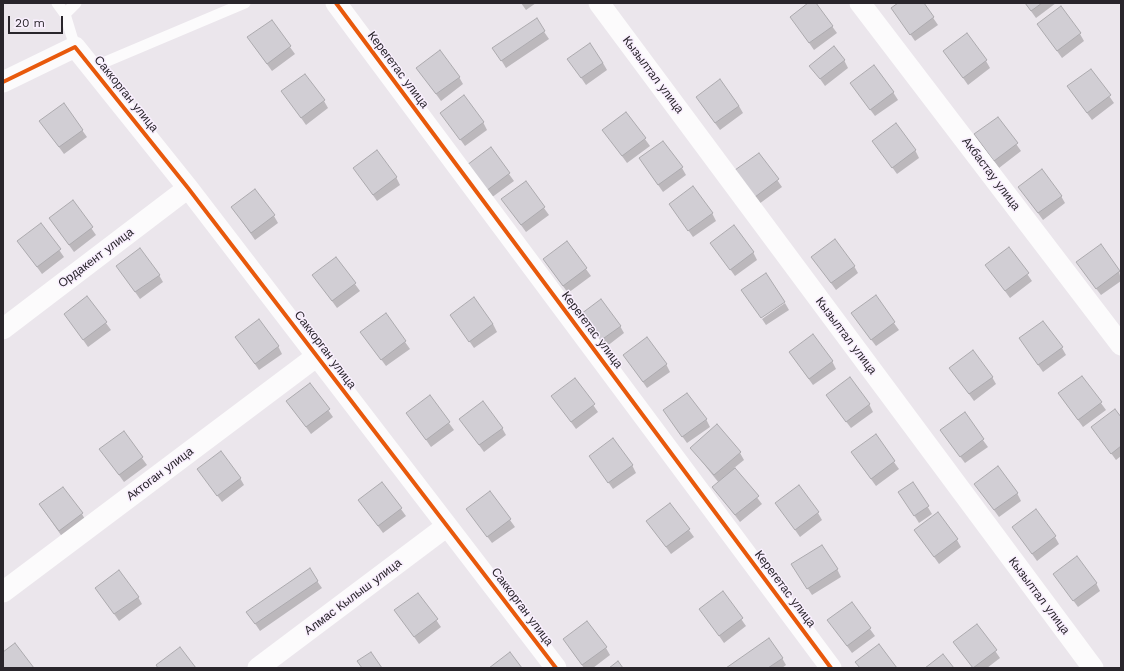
<!DOCTYPE html>
<html>
<head>
<meta charset="utf-8">
<style>
	body { margin:0 }
	#map { position:relative; width:1124px; height:671px; overflow:hidden; background:#ebe6ec; font-family:"Work Sans",sans-serif }
	canvas { display:block }
	.frame { position:absolute; inset:0; border:4px solid #29252b; pointer-events:none }
	.scale { position:absolute; left:8px; top:16px; width:55px; height:18px; box-sizing:border-box; border:2px solid #29252b; border-top:0; padding-left:5px; font-size:12px; line-height:14px; white-space:nowrap; color:#29252b; -webkit-text-stroke:3px #f9effe; paint-order:stroke }
</style>
</head>
<body>
<div id="map">
<canvas width="1124" height="671"></canvas>
<div class="frame"></div>
<div class="scale">20 m</div>
</div>
<script>
const ctx = document.querySelector('canvas').getContext('2d');
ctx.lineJoin = 'round';
function fill(path, color) { ctx.fillStyle = color; ctx.fill(path, 'evenodd'); }
const toPath = rows => new Path2D(rows.map(r => 'M' + r).join(''));
function trace(path, color, width, dash) { ctx.strokeStyle = color; ctx.lineWidth = width; ctx.lineCap = dash ? 'butt' : 'round'; ctx.setLineDash(dash || []); ctx.stroke(path); }
function drawText(font, color, halo, rows, align = 'center') {
  ctx.font = font + ' "Work Sans",sans-serif'; ctx.lineWidth = 3; ctx.setLineDash([]); ctx.textBaseline = 'middle'; ctx.strokeStyle = halo; ctx.fillStyle = color; for (const [text, x, y, turn = 0] of rows) {
    ctx.save(); ctx.translate(x, y); ctx.rotate((+turn || 0) * Math.PI / 180); ctx.textAlign = isNaN(turn) ? turn : align; if (halo) ctx.strokeText(text, 0, 0); ctx.fillText(text, 0, 0); ctx.restore();
  }
}
fill(toPath([
	[521,3,536,3,526,10],
	[810,3,815,3,837,33,814,50,791,17],
	[899,3,923,3,938,25,915,41,892,8],
	[1025,3,1056,3,1036,18],
	[536,20,549,39,506,68,498,55],
	[271,21,295,54,272,71,253,45],
	[1038,24,1080,34,1084,41,1062,58],
	[944,51,986,61,990,68,968,85],
	[569,60,603,63,607,70,586,85],
	[844,60,848,68,825,86,811,66],
	[417,68,459,77,463,84,441,101],
	[1091,70,1114,103,1092,120,1068,87],
	[856,91,893,92,898,100,875,116],
	[283,92,324,101,328,108,306,125],
	[701,104,739,106,743,113,720,130],
	[626,113,650,146,627,163,608,137],
	[998,118,1021,151,999,168,975,135],
	[446,120,483,122,487,130,465,146],
	[45,128,82,130,87,137,64,154],
	[873,141,915,150,919,158,897,174],
	[490,148,514,181,491,198,472,172],
	[759,154,782,187,759,204,740,178],
	[640,159,682,168,686,175,663,192],
	[354,168,396,177,400,185,377,201],
	[525,182,549,215,526,232,507,206],
	[1024,194,1061,196,1065,203,1043,220],
	[73,202,96,235,74,252,50,219],
	[670,204,712,213,716,221,693,237],
	[232,207,274,216,278,223,255,240],
	[41,224,64,257,42,274,18,241],
	[567,243,591,276,568,293,549,267],
	[1009,248,1032,281,1010,298,991,272],
	[716,250,753,252,757,260,735,276],
	[336,258,360,291,337,308,318,282],
	[817,264,854,266,858,273,836,290],
	[117,266,159,275,163,282,140,299],
	[1082,270,1119,271,1121,281,1101,295],
	[87,297,111,330,88,347,65,314],
	[875,297,899,330,876,346,857,321],
	[785,303,789,310,766,325,762,319],
	[386,315,410,349,386,366,366,339],
	[451,315,493,324,497,332,474,348],
	[583,324,620,326,624,333,602,350],
	[236,337,278,346,282,354,259,370],
	[1020,339,1062,348,1066,355,1043,372],
	[790,353,832,361,836,369,813,385],
	[624,355,666,364,670,372,647,388],
	[950,368,992,377,996,384,974,401],
	[1082,377,1106,410,1083,427,1064,401],
	[575,379,598,412,576,429,557,403],
	[310,384,333,417,311,434,287,401],
	[430,397,454,430,431,447,408,414],
	[832,403,869,404,873,412,851,428],
	[664,411,706,419,710,427,687,443],
	[964,414,988,447,965,463,946,438],
	[1121,419,1121,456,1116,460,1092,427],
	[465,426,502,428,506,435,484,452],
	[123,432,147,465,124,482,105,456],
	[875,436,899,469,876,486,857,460],
	[691,448,740,453,744,460,734,468,762,504,740,522,714,488,719,483],
	[590,456,632,465,636,473,613,489],
	[198,469,240,478,244,485,222,502],
	[382,483,406,516,383,533,364,507],
	[913,483,932,514,919,523,904,499],
	[975,484,1017,493,1021,501,999,517],
	[490,492,515,527,492,543,472,516],
	[776,503,818,513,822,520,800,537],
	[670,504,694,537,671,554,652,528],
	[40,505,82,514,86,521,63,538],
	[1013,527,1055,537,1059,544,1037,561],
	[915,530,957,540,961,547,939,564],
	[837,569,841,577,812,595,797,572],
	[1054,574,1096,583,1100,591,1078,607],
	[317,581,322,588,260,631,252,619],
	[96,588,138,597,142,604,119,621],
	[723,593,746,626,724,643,701,610],
	[418,594,441,627,419,644,396,611],
	[851,603,875,636,852,653,833,627],
	[977,625,1000,658,987,668,973,668,954,642],
	[568,646,606,648,610,655,593,668,584,668],
	[782,658,786,665,782,668,727,668]
]), '#0003');
const building = toPath([
	[808,3,816,3,833,26,809,43,790,17,808,3],
	[898,3,924,3,934,17,910,35,891,8,898,3],
	[1025,3,1042,3,1031,11,1025,3],
	[1061,6,1081,33,1057,51,1037,24,1061,6],
	[537,18,545,31,501,61,492,48,537,18],
	[272,20,291,46,267,64,247,37,272,20],
	[967,33,987,60,963,78,943,51,967,33],
	[590,43,603,63,581,78,567,59,590,43],
	[834,46,845,60,820,79,809,66,834,46],
	[440,50,460,77,436,94,416,68,440,50],
	[874,65,894,92,870,110,850,83,874,65],
	[1091,69,1111,95,1087,113,1067,86,1091,69],
	[305,74,325,100,301,118,281,91,305,74],
	[720,79,739,106,715,123,696,97,720,79],
	[464,95,484,122,460,140,440,113,464,95],
	[64,103,83,130,59,147,39,121,64,103],
	[626,112,646,138,622,156,602,130,626,112],
	[998,117,1018,143,994,161,974,134,998,117],
	[896,123,916,150,892,168,872,141,896,123],
	[663,141,683,167,658,185,639,158,663,141],
	[491,147,510,173,486,191,467,165,491,147],
	[377,150,397,177,373,195,353,168,377,150],
	[759,153,779,179,755,197,735,170,759,153],
	[1042,169,1062,196,1038,213,1018,187,1042,169],
	[526,181,545,207,521,225,501,199,526,181],
	[693,186,713,213,688,231,669,204,693,186],
	[255,189,275,215,251,233,231,207,255,189],
	[73,200,93,227,69,245,49,218,73,200],
	[41,223,61,249,37,267,17,241,41,223],
	[734,225,754,252,730,270,710,243,734,225],
	[835,239,855,266,831,283,811,257,835,239],
	[567,241,587,268,563,286,543,259,567,241],
	[1101,244,1120,271,1096,289,1076,262,1101,244],
	[1009,247,1029,273,1005,291,985,265,1009,247],
	[140,248,160,275,135,292,116,266,140,248],
	[336,257,356,283,332,301,312,275,336,257],
	[766,273,785,302,761,318,741,290,766,273],
	[876,295,895,322,871,340,851,313,876,295],
	[87,296,107,322,83,340,64,314,87,296],
	[474,297,493,324,469,342,450,315,474,297],
	[601,299,621,326,597,343,577,317,601,299],
	[386,313,406,341,381,360,360,332,386,313],
	[259,319,279,346,255,364,235,337,259,319],
	[1043,321,1063,347,1038,365,1019,338,1043,321],
	[813,334,833,361,809,379,789,352,813,334],
	[647,337,667,364,643,382,623,355,647,337],
	[973,350,993,377,969,394,949,368,973,350],
	[1082,376,1102,402,1078,420,1058,393,1082,376],
	[850,377,870,404,846,422,826,395,850,377],
	[575,378,595,404,571,422,551,396,575,378],
	[310,383,330,409,306,427,286,401,310,383],
	[687,393,707,419,682,437,663,410,687,393],
	[430,395,450,422,426,440,406,413,430,395],
	[483,401,503,428,479,445,459,419,483,401],
	[1115,409,1121,417,1121,446,1111,454,1091,427,1115,409],
	[965,412,984,439,960,457,940,430,965,412],
	[717,424,741,452,714,475,690,448,717,424],
	[124,431,143,457,119,475,99,449,124,431],
	[876,434,895,461,871,479,851,452,876,434],
	[613,438,633,465,608,483,589,456,613,438],
	[221,451,241,478,217,496,197,469,221,451],
	[998,466,1018,493,994,510,974,484,998,466],
	[735,468,759,496,735,515,712,487,735,468],
	[382,482,402,508,378,526,358,500,382,482],
	[913,482,929,506,914,516,898,492,913,482],
	[799,485,819,512,795,530,775,503,799,485],
	[63,487,83,513,59,531,39,504,63,487],
	[490,491,511,519,487,537,466,509,490,491],
	[670,503,690,529,666,547,646,521,670,503],
	[1036,509,1056,536,1032,554,1012,527,1036,509],
	[938,512,958,539,934,557,914,530,938,512],
	[822,545,838,569,807,589,791,564,822,545],
	[1077,556,1097,583,1073,601,1053,574,1077,556],
	[310,568,318,581,255,624,246,612,310,568],
	[119,570,139,597,114,614,95,588,119,570],
	[723,591,743,618,719,636,699,609,723,591],
	[418,593,438,619,414,637,394,610,418,593],
	[852,602,871,628,847,646,827,620,852,602],
	[587,621,607,647,582,665,563,639,587,621],
	[977,624,997,650,973,668,953,642,977,624],
	[769,638,783,658,768,668,726,668,769,638],
	[15,643,34,668,3,668,3,652,15,643],
	[879,644,897,668,860,668,855,662,879,644],
	[180,647,196,668,158,668,156,665,180,647],
	[371,652,382,668,362,668,357,661,371,652],
	[510,652,522,668,489,668,510,652],
	[943,654,954,668,925,668,943,654],
	[618,661,623,668,609,668,618,661]
]);
fill(building, '#d1ced4');
trace(building, '#acaaae', 1);
trace(toPath([
	[57,3,65,14,75,47],
	[65,14,76,3],
	[91,68,245,3]
]), '#fcfbfc', 11);
trace(toPath([
	[336,3,831,668],
	[599,3,1093,668],
	[860,3,1121,345],
	[3,82,75,47,188,188,556,668],
	[3,329,188,188],
	[3,592,317,356],
	[258,668,447,526]
]), '#fcfbfc', 21);
trace(toPath([
	[336,3,831,668],
	[3,82,75,47,188,188,556,668]
]), '#e8590c', 4);
drawText('12px', '#29252b', '#f9effe', [
	["Керегетас улица",398,70,53],
	["Кызылтал улица",653,75,53],
	["Саккорган улица",126,94,51],
	["Акбастау улица",991,174,53],
	["Ордакент улица",96,258,-37],
	["Керегетас улица",592,330,53],
	["Кызылтал улица",846,336,53],
	["Саккорган улица",325,350,53],
	["Актоган улица",160,474,-37],
	["Керегетас улица",785,589,53],
	["Кызылтал улица",1039,596,53],
	["Алмас Кылыш улица",353,597,-37],
	["Саккорган улица",522,607,53]
]);
</script>
</body>
</html>
